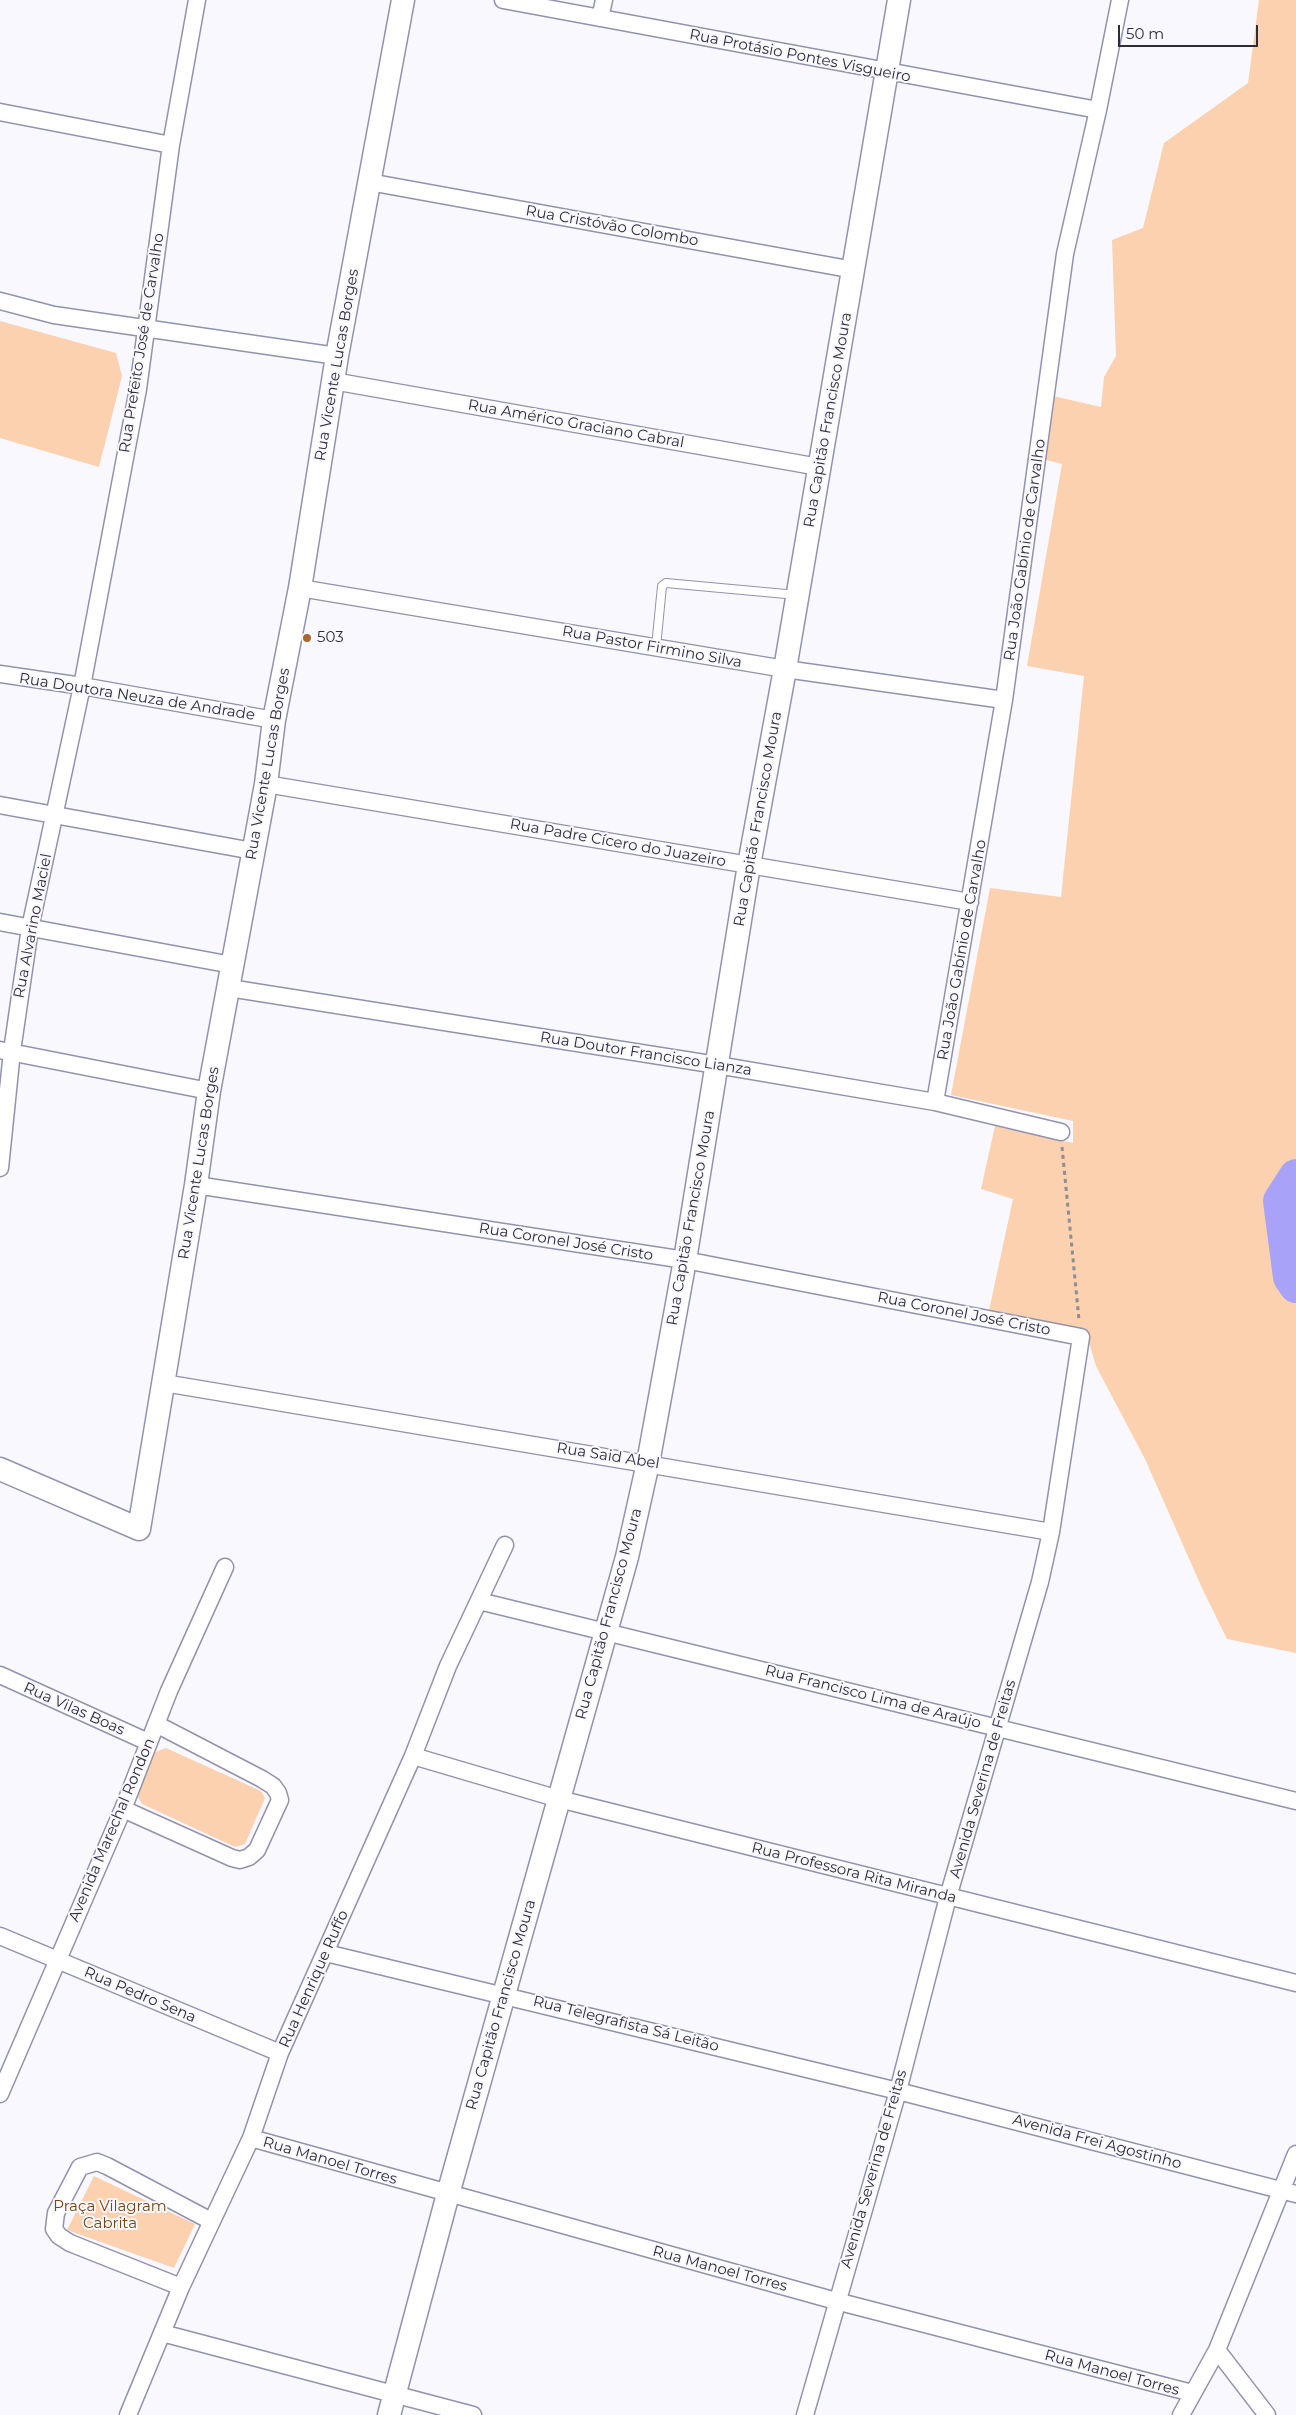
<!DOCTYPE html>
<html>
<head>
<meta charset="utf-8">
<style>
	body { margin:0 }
	#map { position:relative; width:1296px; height:2415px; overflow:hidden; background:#f8f8fe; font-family:Montserrat,sans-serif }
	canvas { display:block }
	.scale { position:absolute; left:1118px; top:25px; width:140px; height:22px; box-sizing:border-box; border:2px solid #2d2c38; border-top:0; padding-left:6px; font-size:15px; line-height:18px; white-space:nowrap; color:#2d2c38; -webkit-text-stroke:4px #f8f8fe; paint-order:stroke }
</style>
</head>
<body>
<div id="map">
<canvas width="1296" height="2415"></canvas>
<div class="scale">50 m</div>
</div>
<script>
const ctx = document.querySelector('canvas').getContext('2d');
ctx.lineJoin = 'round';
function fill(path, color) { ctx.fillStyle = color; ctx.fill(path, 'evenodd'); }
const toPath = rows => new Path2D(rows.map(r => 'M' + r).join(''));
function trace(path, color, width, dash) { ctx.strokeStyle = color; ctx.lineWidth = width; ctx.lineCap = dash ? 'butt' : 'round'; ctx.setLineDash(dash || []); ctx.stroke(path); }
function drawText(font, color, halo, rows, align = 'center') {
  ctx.font = font + ' Montserrat,sans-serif'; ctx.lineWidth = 4; ctx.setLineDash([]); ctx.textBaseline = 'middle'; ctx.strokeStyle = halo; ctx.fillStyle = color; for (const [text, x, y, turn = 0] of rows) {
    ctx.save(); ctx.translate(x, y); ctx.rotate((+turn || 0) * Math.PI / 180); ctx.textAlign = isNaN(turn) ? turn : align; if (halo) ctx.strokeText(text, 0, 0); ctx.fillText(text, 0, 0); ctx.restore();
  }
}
fill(toPath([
	[1259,0,1296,0,1296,1653,1227,1639,1202,1588,1145,1459,1096,1366,1087,1336,988,1315,1013,1199,981,1189,995,1126,1073,1143,1073,1121,951,1095,990,888,1061,897,1084,676,1027,666,1062,464,1042,459,1053,396,1101,407,1104,377,1116,356,1112,240,1143,228,1164,143,1248,83],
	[0,321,116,353,122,376,99,467,0,438],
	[166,1748,261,1791,265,1798,245,1844,235,1847,142,1804,136,1794,153,1753],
	[94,2176,195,2224,174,2268,67,2230]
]), '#fbd1af');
trace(toPath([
	[1296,1176,1280,1201,1290,1277,1296,1286]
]), '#a8a2f9', 34);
const service = toPath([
	[656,647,662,586,666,583,797,595]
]);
const minor = toPath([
	[503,0,1098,110],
	[600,18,604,0],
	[0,112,171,145],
	[369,182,854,270],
	[0,301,54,315,337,356],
	[333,381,819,467],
	[300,588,785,669,1004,700],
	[0,674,82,686,274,720],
	[266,784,970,902],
	[0,805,253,851],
	[0,922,232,965],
	[229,988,717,1065,935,1102,1061,1132],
	[0,1050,209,1091],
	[935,1102,1004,700,1065,254,1098,110,1120,0],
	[0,1168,12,1051,30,928,82,686,138,389,171,145,197,0],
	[196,1185,685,1260,1081,1337,1051,1532,1040,1582,948,1897,898,2091,805,2415],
	[164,1383,1051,1532],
	[479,1601,1296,1801],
	[0,1675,148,1742],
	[413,1756,559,1799,1296,1983],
	[123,1809,232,1858,240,1860,249,1857,257,1850,280,1800,278,1793,273,1786,262,1779,156,1724],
	[0,1936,280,2053],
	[326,1953,898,2091,1296,2194],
	[0,2094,123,1809,169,1691,225,1567],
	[251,2138,836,2301,1192,2393],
	[181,2287,70,2243,59,2236,54,2229,56,2213,80,2167,97,2162,107,2166,211,2221],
	[162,2333,473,2415],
	[1217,2350,1267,2415],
	[128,2415,181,2287,251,2138,280,2053,413,1756,448,1666,505,1545],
	[1181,2415,1217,2350,1296,2154]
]);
const secondary = toPath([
	[0,1469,139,1529,196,1185,209,1091,266,784,274,720,300,588,337,356,403,0],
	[389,2415,448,2194,627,1557,648,1463,685,1260,749,865,785,669,899,0]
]);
trace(service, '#9292af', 10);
trace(minor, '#9292af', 19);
trace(secondary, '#9292af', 25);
trace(toPath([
	[1062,1147,1079,1320]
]), '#8d8d96', 3, [4, 4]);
trace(service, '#fff', 8);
trace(minor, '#fff', 16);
trace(secondary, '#fff', 22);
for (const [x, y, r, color] of [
	[307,638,5,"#a86930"]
]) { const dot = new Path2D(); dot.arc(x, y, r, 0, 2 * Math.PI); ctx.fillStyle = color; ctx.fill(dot); trace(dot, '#f8f8fe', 2); }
drawText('15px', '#2d2c38', '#f8f8fe', [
	["Rua Protásio Pontes Visgueiro",800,56,11],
	["Rua Cristóvão Colombo",612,226,10],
	["Rua Prefeito José de Carvalho",142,343,-81],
	["Rua Vicente Lucas Borges",337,365,-80],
	["Rua Capitão Francisco Moura",828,420,-80],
	["Rua Américo Graciano Cabral",576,424,10],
	["Rua João Gabínio de Carvalho",1025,550,-82],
	["Rua Pastor Firmino Silva",652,647,10],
	["Rua Doutora Neuza de Andrade",137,697,9],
	["Rua Vicente Lucas Borges",268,764,-80],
	["Rua Capitão Francisco Moura",758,819,-80],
	["Rua Padre Cícero do Juazeiro",618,843,10],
	["Rua Alvarino Maciel",33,926,-79],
	["Rua João Gabínio de Carvalho",962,950,-80],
	["Rua Doutor Francisco Lianza",646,1054,9],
	["Rua Vicente Lucas Borges",199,1163,-81],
	["Rua Capitão Francisco Moura",691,1218,-80],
	["Rua Coronel José Cristo",566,1242,9],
	["Rua Coronel José Cristo",964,1314,11],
	["Rua Said Abel",608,1456,9],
	["Rua Capitão Francisco Moura",609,1614,-75],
	["Rua Francisco Lima de Araújo",873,1697,14],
	["Rua Vilas Boas",74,1709,24],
	["Avenida Severina de Freitas",983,1779,-74],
	["Avenida Marechal Rondon",112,1830,-67],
	["Rua Professora Rita Miranda",854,1873,14],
	["Rua Henrique Ruffo",314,1979,-66],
	["Rua Pedro Sena",140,1995,23],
	["Rua Capitão Francisco Moura",501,2005,-74],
	["Rua Telegrafista Sá Leitão",626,2024,14],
	["Avenida Frei Agostinho",1097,2142,15],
	["Rua Manoel Torres",330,2161,16],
	["Avenida Severina de Freitas",874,2169,-74],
	["Rua Manoel Torres",720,2269,15],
	["Rua Manoel Torres",1112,2373,15]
]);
drawText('15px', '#2d2c38', '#f8f8fe', [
	["503",317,638]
], 'left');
drawText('15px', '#784614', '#f8f8fe', [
	["Praça Vilagram",110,2207],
	["Cabrita",110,2224]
]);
</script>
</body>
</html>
